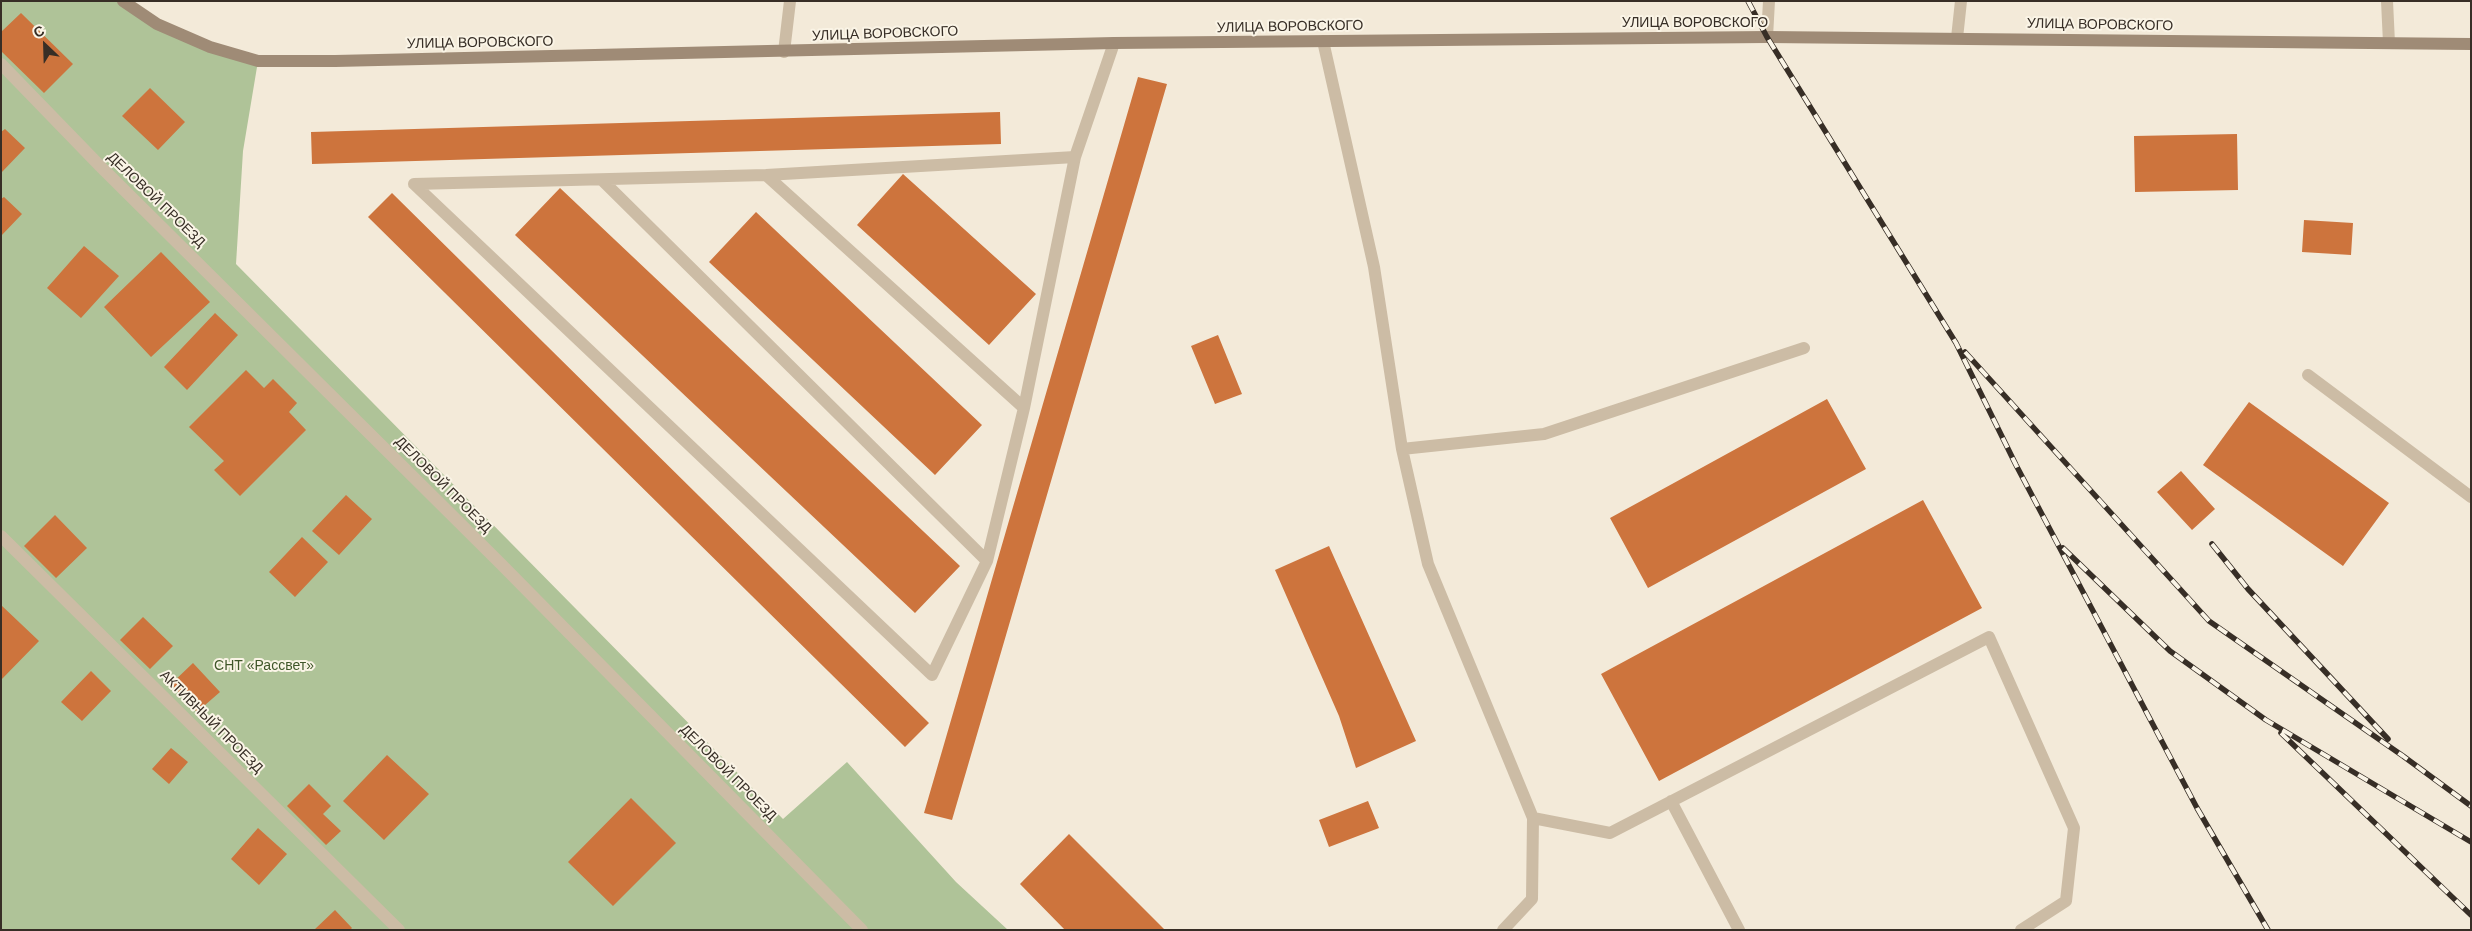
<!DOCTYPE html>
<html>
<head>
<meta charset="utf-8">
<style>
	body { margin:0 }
	#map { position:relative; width:2472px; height:931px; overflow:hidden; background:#f3ead9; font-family:Helvetica,sans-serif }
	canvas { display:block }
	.frame { position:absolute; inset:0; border:2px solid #372e26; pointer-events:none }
	.north { position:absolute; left:20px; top:20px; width:50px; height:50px; -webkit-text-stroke:4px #faf4e6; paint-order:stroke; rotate:336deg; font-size:14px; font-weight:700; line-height:20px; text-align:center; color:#372e26 }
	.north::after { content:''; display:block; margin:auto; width:18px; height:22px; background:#372e26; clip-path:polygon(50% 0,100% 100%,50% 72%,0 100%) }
</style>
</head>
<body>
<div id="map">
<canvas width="2472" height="931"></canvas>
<div class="frame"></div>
<div class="north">С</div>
</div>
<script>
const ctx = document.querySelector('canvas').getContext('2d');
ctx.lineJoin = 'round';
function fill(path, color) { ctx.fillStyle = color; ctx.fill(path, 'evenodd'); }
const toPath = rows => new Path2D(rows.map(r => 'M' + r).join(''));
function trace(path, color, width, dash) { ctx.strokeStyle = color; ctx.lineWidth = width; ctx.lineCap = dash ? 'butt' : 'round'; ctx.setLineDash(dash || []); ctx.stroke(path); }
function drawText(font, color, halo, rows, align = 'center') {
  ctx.font = font + ' Helvetica,sans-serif'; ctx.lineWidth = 4; ctx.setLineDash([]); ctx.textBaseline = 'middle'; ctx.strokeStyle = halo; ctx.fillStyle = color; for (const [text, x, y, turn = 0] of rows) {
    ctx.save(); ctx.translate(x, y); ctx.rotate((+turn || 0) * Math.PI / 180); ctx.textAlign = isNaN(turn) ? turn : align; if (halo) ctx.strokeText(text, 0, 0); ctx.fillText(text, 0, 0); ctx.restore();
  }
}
fill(toPath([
	[1,1,123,1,157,24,258,61,243,151,236,264,783,819,847,762,956,882,1008,930,1,930]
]), '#afc398');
fill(toPath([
	[21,13,73,64,44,93,1,51,1,32],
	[1138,77,1167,84,952,820,924,813],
	[150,88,185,122,158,150,122,116],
	[1000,112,1001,144,312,164,311,132],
	[5,129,25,148,1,173,1,132],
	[2237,134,2238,190,2135,192,2134,136],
	[903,174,1036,294,989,345,857,225],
	[560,188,960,566,915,613,515,235],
	[392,193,929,723,905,747,368,217],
	[4,197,22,214,1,236,1,199],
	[756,212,982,425,935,475,709,262],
	[2304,220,2353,223,2351,255,2302,252],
	[84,246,119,276,81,318,47,288],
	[161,252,210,302,151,357,104,307],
	[215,313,238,335,187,390,164,367],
	[1218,335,1242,394,1215,404,1191,346],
	[246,370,264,388,273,379,297,403,289,412,306,430,240,496,214,470,224,461,189,427],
	[1827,399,1866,469,1648,588,1610,518],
	[2249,402,2389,503,2343,566,2203,465],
	[2181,471,2215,509,2192,530,2157,492],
	[346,495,372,519,339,555,312,531],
	[1923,500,1982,608,1659,781,1601,674],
	[55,515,87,548,56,578,24,546],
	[302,537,328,562,295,597,269,572],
	[1329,546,1416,741,1356,768,1339,716,1275,570],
	[1,605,39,641,1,680],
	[143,617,173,646,150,669,120,640],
	[193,663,220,692,197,712,171,684],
	[91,671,111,691,82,721,61,702],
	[171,748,188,762,169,784,152,769],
	[387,755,429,794,384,840,343,801],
	[309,784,331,806,323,814,341,831,326,845,287,806],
	[631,798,676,843,613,906,568,862],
	[1368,801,1379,828,1329,847,1319,820],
	[258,828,287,854,259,885,231,859],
	[1069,834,1165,930,1065,930,1020,884],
	[335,910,352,928,350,930,314,930]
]), '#cd743d');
trace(toPath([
	[2387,1,2389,43],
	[1767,37,1769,1],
	[1957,38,1961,1],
	[1323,41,1374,267,1402,449,1428,564,1533,818,1532,899,1503,930],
	[784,52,790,1],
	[1,64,100,166,501,564,862,930],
	[1075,157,766,175,414,184,932,675,987,561,1024,408,1075,157,1114,43],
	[766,175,1024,408],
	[602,180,987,561],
	[2308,375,2471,497],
	[1402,449,1544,434,1804,348],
	[1,536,399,930],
	[1671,801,1739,930],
	[1533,818,1610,833,1989,637,2074,828,2066,901,2021,930]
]), '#ccbca5', 12);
trace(toPath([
	[123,1,157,24,210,47,258,61,335,61,1114,43,1767,37,2471,44]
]), '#9f8b76', 12);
const rail = toPath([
	[1748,1,1767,37,1956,343,2016,465,2197,808,2268,930],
	[1965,352,2209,621,2403,756,2471,806],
	[2212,544,2248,589,2388,739],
	[2063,548,2170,651,2266,720,2471,842],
	[2281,733,2471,915]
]);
trace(rail, '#372e26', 5.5);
trace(rail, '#faf4e6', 4, [11]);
drawText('14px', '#372e26', '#faf4e6', [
	["УЛИЦА ВОРОВСКОГО",1695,23],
	["УЛИЦА ВОРОВСКОГО",2100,25,1],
	["УЛИЦА ВОРОВСКОГО",1290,27,-1],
	["УЛИЦА ВОРОВСКОГО",885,34,-2],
	["УЛИЦА ВОРОВСКОГО",480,43,-1],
	["ДЕЛОВОЙ ПРОЕЗД",156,200,44],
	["ДЕЛОВОЙ ПРОЕЗД",443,485,45],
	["АКТИВНЫЙ ПРОЕЗД",211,722,45],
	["ДЕЛОВОЙ ПРОЕЗД",728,773,45]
]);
drawText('14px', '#3f5629', '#faf4e6', [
	["СНТ «Рассвет»",264,666]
]);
</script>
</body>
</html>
